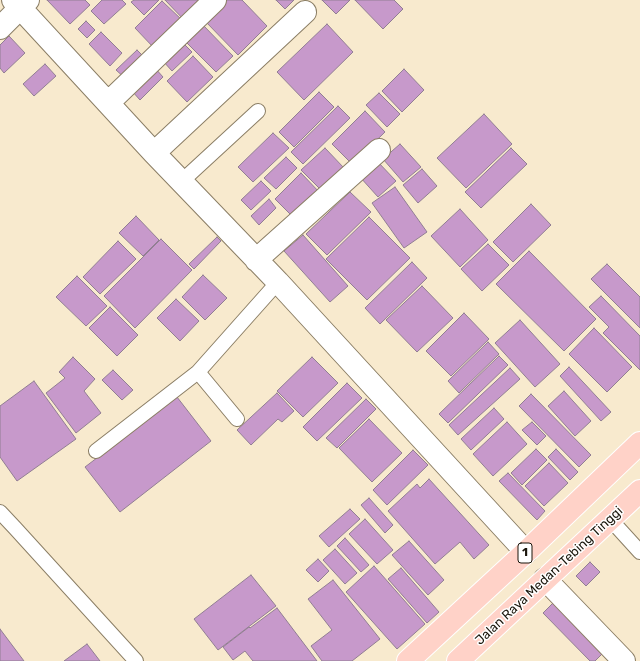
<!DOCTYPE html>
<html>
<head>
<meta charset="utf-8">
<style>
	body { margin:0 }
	canvas { display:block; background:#f8eace }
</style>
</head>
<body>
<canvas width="640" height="661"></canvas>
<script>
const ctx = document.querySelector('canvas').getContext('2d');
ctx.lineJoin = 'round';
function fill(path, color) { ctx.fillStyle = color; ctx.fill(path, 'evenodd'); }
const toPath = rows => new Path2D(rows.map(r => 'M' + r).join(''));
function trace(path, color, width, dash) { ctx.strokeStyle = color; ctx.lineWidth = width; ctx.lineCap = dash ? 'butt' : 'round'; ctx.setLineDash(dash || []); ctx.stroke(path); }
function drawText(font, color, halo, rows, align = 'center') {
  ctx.font = font + ' Rubik,sans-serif'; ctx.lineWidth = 3; ctx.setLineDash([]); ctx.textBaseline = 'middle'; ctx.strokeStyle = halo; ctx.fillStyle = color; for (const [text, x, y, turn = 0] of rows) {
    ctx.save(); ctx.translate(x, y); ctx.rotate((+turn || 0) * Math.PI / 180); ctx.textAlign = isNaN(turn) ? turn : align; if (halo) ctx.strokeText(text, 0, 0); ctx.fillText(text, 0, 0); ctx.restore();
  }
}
const building = toPath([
	[47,0,85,0,90,5,70,24,47,0],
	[102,0,122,0,126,4,104,24,91,11,102,0],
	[134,0,159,0,144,15,131,2,134,0],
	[165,0,203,0,186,22,165,0],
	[226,0,242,0,267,26,238,55,205,21,226,0],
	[276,0,294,0,285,9,276,0],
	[322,0,350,0,336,14,322,0],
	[355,0,394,0,403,9,383,29,355,0],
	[162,1,182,20,154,48,135,28,162,1],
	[86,21,95,30,87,38,78,29,86,21],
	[202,24,233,56,216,72,185,41,202,24],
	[327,24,353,52,304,100,277,72,327,24],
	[101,32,122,53,110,66,89,44,101,32],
	[9,36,25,53,4,73,0,68,0,45,9,36],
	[182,42,192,52,172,71,163,61,182,42],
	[137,50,146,59,126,79,116,70,137,50],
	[193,56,213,77,187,102,167,81,193,56],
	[45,64,56,76,34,96,23,84,45,64],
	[155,68,163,77,140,100,132,91,155,68],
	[404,69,424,90,402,112,382,91,404,69],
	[319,92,334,107,294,147,279,132,319,92],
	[379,93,400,114,387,127,366,105,379,93],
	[338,106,350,118,303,164,291,152,338,106],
	[365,111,385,132,352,164,332,144,365,111],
	[484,114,512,144,466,188,437,158,484,114],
	[273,133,289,148,253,182,238,167,273,133],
	[400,144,421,167,403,182,383,159,400,144],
	[325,148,344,168,321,190,301,170,325,148],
	[511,148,527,164,481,208,465,192,511,148],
	[286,157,297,168,276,189,264,178,286,157],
	[377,161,396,181,378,197,360,177,377,161],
	[422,169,437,186,418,203,403,185,422,169],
	[301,173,321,194,295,219,275,199,301,173],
	[261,181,271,191,251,210,241,200,261,181],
	[395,187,427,232,404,248,372,203,395,187],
	[350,192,371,212,327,255,306,234,350,192],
	[269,199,276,208,259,225,251,216,269,199],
	[531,204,551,225,513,262,493,242,531,204],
	[460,209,488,240,460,267,431,236,460,209],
	[136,216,159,240,143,256,119,233,136,216],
	[369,217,410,258,367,300,326,259,369,217],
	[303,235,348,286,330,302,284,251,303,235],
	[217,237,221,241,194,269,189,264,217,237],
	[161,239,192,270,135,328,104,296,161,239],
	[118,241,136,259,100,294,83,277,118,241],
	[488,244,509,265,482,291,461,269,488,244],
	[529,251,596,319,564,351,496,284,529,251],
	[412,262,427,278,380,324,365,308,412,262],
	[607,264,640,297,640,328,591,279,607,264],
	[203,275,227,298,205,320,182,297,203,275],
	[77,276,107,306,86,326,56,297,77,276],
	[422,286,453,318,417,352,386,320,422,286],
	[601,296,640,336,640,370,603,333,609,327,589,307,601,296],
	[176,299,199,321,180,341,157,318,176,299],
	[110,307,138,335,117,356,89,328,110,307],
	[464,313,489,339,451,376,426,351,464,313],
	[520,320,560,364,535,387,495,343,520,320],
	[594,328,632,367,607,392,569,354,594,328],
	[488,342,499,354,459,393,448,381,488,342],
	[499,356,508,365,448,423,439,414,499,356],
	[73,357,95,379,84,391,101,413,76,433,46,393,65,378,59,372,73,357],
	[312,357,338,383,303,417,277,391,312,357],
	[569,367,611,412,601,421,560,376,569,367],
	[510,368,520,379,458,435,449,425,510,368],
	[113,370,133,390,122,400,102,380,113,370],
	[34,381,76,439,17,481,0,457,0,406,34,381],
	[347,383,362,398,317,441,303,427,347,383],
	[564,391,591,421,575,436,548,406,564,391],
	[277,393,294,411,282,422,278,419,251,445,237,430,277,393],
	[531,394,591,455,579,467,519,406,531,394],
	[177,397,211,441,120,512,85,467,177,397],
	[366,399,376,409,337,448,326,438,366,399],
	[494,408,504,419,471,450,461,439,494,408],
	[369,419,402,453,372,482,339,448,369,419],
	[507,422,527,444,493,476,473,454,507,422],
	[532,422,546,436,537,445,522,430,532,422],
	[536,449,547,460,522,485,511,473,536,449],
	[556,449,578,472,570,480,548,457,556,449],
	[413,450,428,465,387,505,373,490,413,450],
	[549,463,568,483,544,506,525,486,549,463],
	[508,473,545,511,537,520,499,481,508,473],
	[429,479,489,545,474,559,460,542,435,564,388,511,417,484,420,488,429,479],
	[369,498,393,525,385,533,361,505,369,498],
	[350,509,360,519,329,547,319,536,350,509],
	[365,519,393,550,377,564,349,534,365,519],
	[345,538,369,565,361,572,337,546,345,538],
	[409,541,444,580,428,595,392,555,409,541],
	[335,549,357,573,345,584,323,560,335,549],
	[318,559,329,571,318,582,306,570,318,559],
	[590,562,600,572,586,586,576,576,590,562],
	[374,566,425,624,397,649,346,592,374,566],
	[401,568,439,612,427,623,388,579,401,568],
	[251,575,276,606,218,650,194,619,251,575],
	[333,580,380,639,352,661,322,661,311,646,332,630,308,599,333,580],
	[559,597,608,648,595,661,590,661,543,613,559,597],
	[277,608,317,661,253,661,245,651,233,660,223,647,249,627,250,628,277,608],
	[0,629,24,661,0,661,0,629],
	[87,644,100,661,64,661,87,644]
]);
fill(building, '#c799cb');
trace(building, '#917e93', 1);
const service = toPath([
	[182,181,258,111],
	[198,372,237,419],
	[96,451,198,372,278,282],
	[0,512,15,528,136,661],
	[610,519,640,552]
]);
const minor = toPath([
	[13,0,154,153,278,282,526,552],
	[0,28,28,0],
	[108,103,215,0],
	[154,153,305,12],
	[256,260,379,150],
	[545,579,624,661]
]);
const trunk = toPath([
	[408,661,526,552,640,443],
	[458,661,640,491]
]);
trace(service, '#8b7e65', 16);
trace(minor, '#8b7e65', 24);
trace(trunk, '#fff', 24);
trace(service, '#fff', 14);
trace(minor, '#fff', 22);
trace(trunk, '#ffd2c8', 22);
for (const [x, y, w] of [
	[525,553,14]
]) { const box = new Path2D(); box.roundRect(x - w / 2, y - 10, w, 20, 3); ctx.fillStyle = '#fff'; ctx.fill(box); trace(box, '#1a150b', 1); }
drawText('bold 12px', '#1a150b', null, [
	["1",525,553]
]);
drawText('13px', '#1a150b', '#fff', [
	["Jalan Raya Medan-Tebing Tinggi",549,576,-43]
]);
</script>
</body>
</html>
